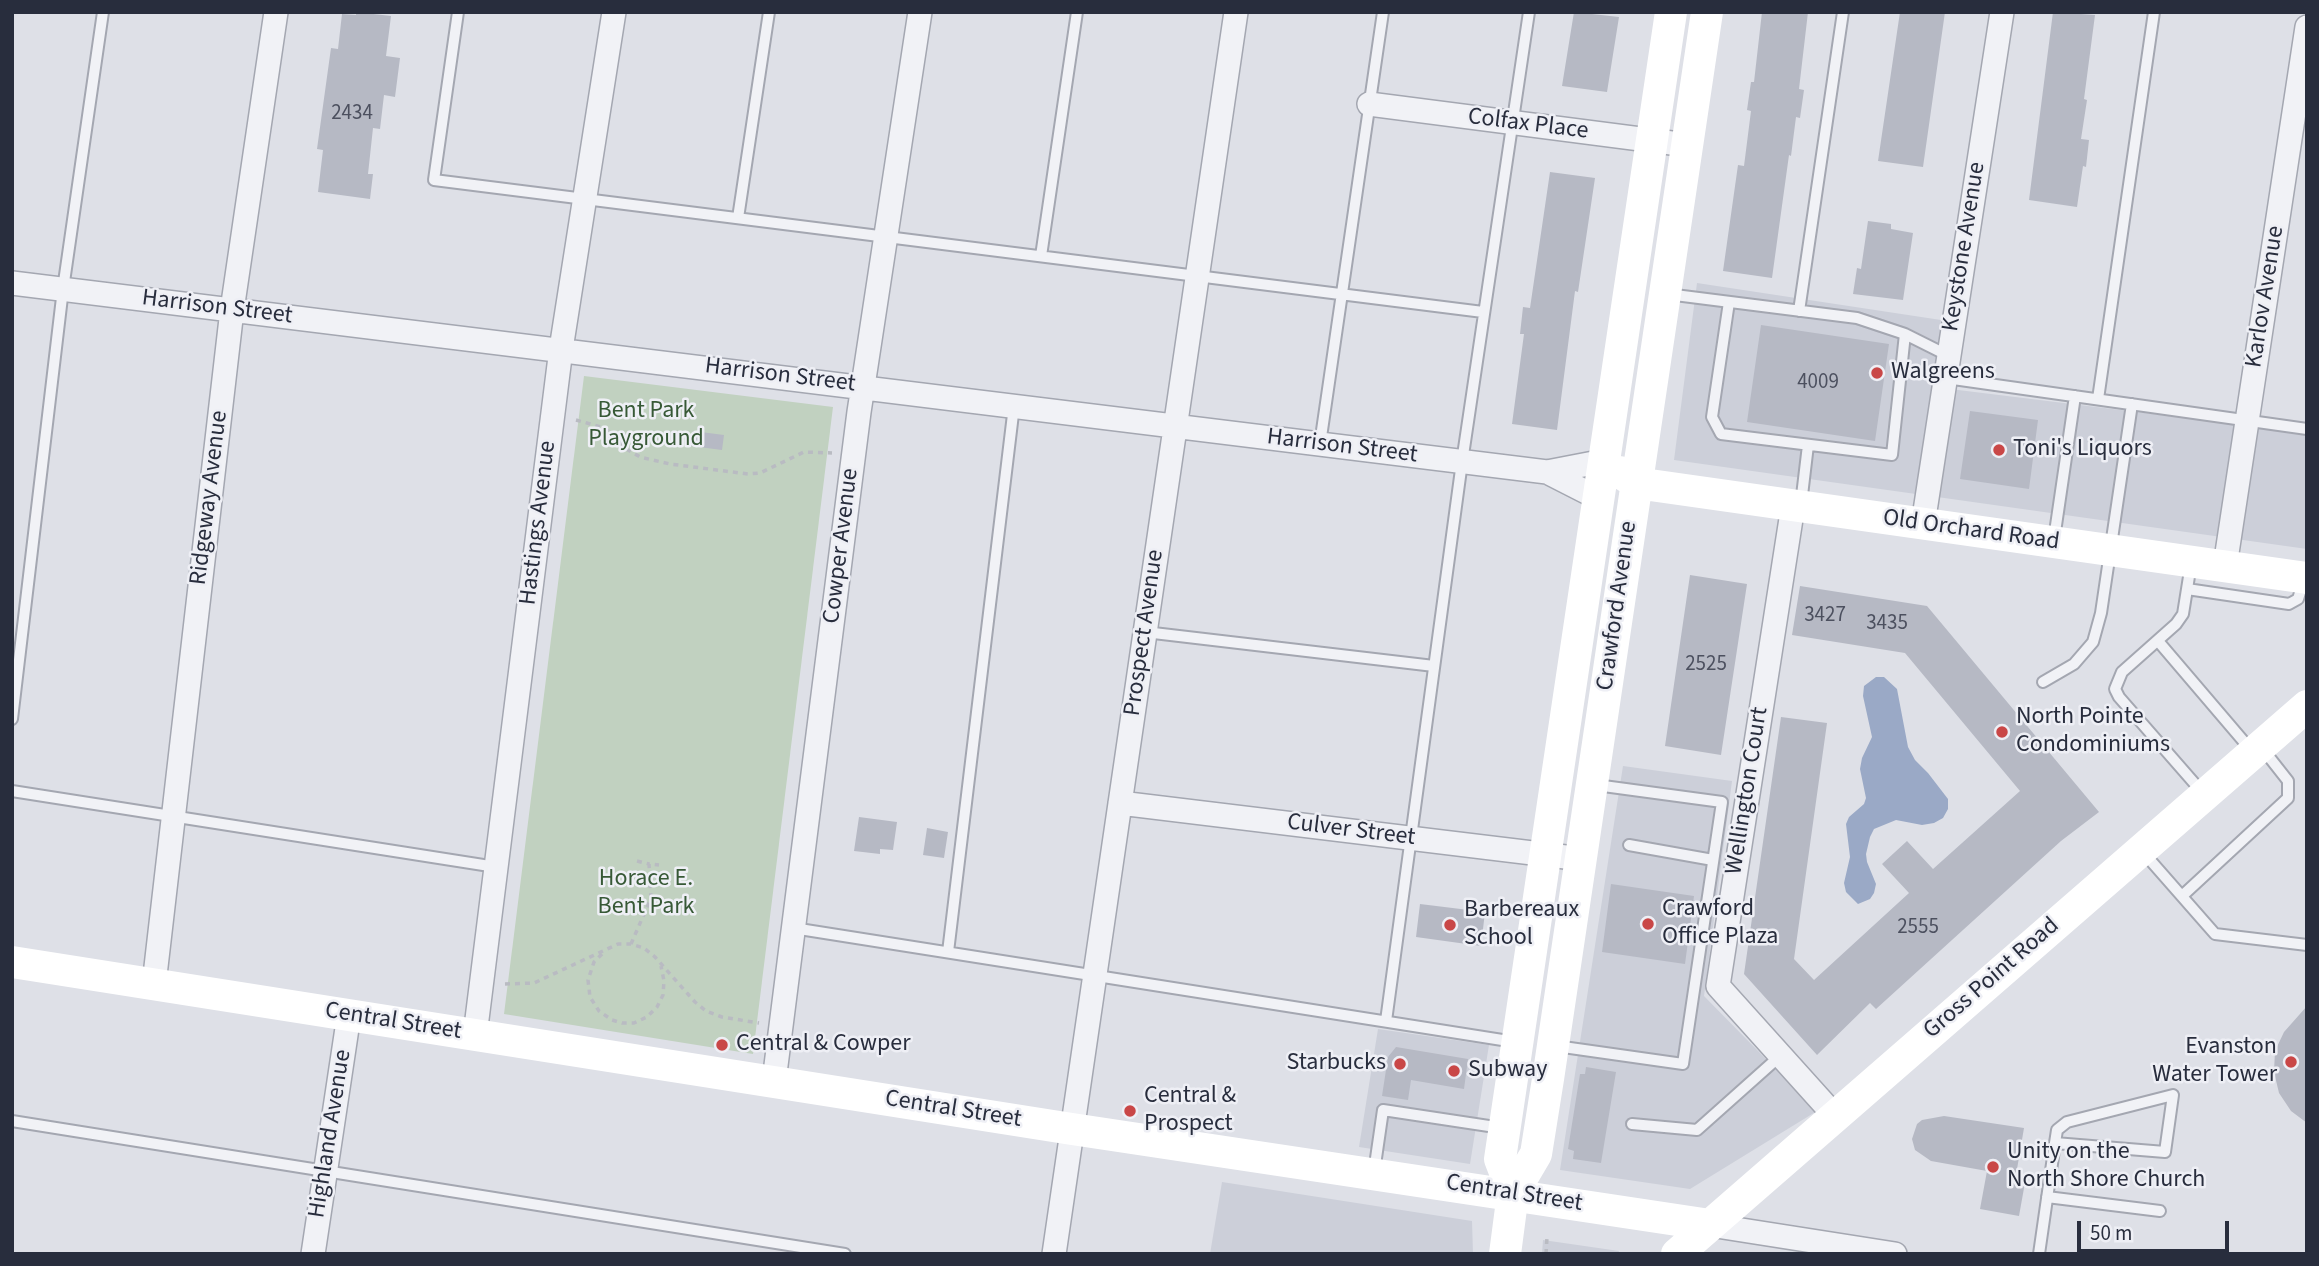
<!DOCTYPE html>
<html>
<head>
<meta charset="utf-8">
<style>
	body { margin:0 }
	#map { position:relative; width:2319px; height:1266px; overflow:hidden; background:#dee0e7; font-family:"Source Sans 3",sans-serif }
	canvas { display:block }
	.frame { position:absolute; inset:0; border:14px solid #282d3d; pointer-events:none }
	.scale { position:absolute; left:2077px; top:1221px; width:152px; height:32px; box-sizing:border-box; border:4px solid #282d3d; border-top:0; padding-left:9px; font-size:21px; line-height:24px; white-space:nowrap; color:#282d3d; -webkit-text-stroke:5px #eeeff5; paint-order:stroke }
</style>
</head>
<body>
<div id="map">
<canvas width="2319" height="1266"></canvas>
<div class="frame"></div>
<div class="scale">50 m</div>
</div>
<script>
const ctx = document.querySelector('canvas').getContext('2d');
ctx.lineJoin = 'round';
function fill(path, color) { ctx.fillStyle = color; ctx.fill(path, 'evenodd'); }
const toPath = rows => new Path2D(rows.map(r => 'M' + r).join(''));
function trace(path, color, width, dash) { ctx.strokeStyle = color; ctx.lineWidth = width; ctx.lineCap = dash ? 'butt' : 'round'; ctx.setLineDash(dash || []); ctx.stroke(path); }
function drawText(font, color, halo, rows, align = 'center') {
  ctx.font = font + ' "Source Sans 3",sans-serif'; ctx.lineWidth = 5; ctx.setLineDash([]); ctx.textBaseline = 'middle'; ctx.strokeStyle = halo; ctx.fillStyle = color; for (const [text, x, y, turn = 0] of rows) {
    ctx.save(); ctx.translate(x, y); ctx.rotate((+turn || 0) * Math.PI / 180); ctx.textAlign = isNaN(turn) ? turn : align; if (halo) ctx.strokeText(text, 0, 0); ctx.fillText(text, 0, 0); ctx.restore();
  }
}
fill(toPath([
	[1697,283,1941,320,1934,387,2307,433,2307,549,1674,460],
	[1623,766,1732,781,1704,996,1817,1111,1690,1189,1560,1170],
	[1378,1029,1489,1045,1470,1164,1359,1147],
	[1222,1182,1472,1221,1473,1254,1210,1254],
	[1543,1240,1619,1251,1618,1254,1542,1254]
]), '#cccfd9');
fill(toPath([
	[584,376,833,407,753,1054,504,1014]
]), '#c1d1c0');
fill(toPath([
	[1876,677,1884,677,1897,689,1908,747,1915,760,1928,773,1948,799,1948,809,1943,818,1934,823,1922,825,1896,820,1874,829,1870,837,1866,854,1867,862,1876,884,1874,893,1870,899,1858,904,1846,892,1844,883,1850,857,1846,824,1849,817,1864,804,1866,798,1860,769,1862,758,1872,737,1863,696,1864,686]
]), '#9aa9c6');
fill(toPath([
	[356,12,391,16,386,56,400,58,395,97,384,95,380,129,373,128,368,174,373,174,370,199,318,192,323,150,317,149,331,48,338,49,342,14,356,15],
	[1574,12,1619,17,1607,92,1562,86],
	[1762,12,1808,12,1799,89,1804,90,1800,118,1796,117,1791,156,1789,155,1772,278,1723,271,1738,165,1744,166,1751,111,1747,110,1751,82,1754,82],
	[1900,12,1945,12,1923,167,1878,161],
	[2053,12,2095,15,2084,99,2087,100,2081,139,2089,140,2086,167,2083,166,2077,207,2029,200],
	[1550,172,1595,178,1578,292,1575,291,1557,430,1512,424,1524,334,1520,334,1523,307,1530,308],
	[1868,221,1891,224,1891,229,1913,233,1903,300,1853,294,1857,268,1861,269],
	[1761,325,1889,344,1875,441,1747,422],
	[1970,411,2038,420,2029,489,1960,479],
	[693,431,724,435,722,450,691,446],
	[1690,575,1747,584,1721,755,1665,746],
	[1800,586,1927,606,2099,812,2061,841,1876,1009,1870,1003,1817,1055,1744,974,1781,717,1827,723,1794,959,1814,980,1909,893,1882,864,1907,841,1933,869,2020,791,1905,653,1792,635],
	[859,817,897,822,893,850,880,849,880,854,854,851],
	[927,828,948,832,944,858,923,855],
	[1611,884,1694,896,1685,964,1602,952],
	[1420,904,1485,912,1481,946,1416,937],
	[2307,1006,2307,1123,2291,1111,2279,1093,2274,1072,2275,1051,2284,1032],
	[1396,1047,1468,1059,1464,1089,1411,1080,1408,1100,1382,1096,1388,1057],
	[1586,1067,1616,1072,1601,1163,1573,1159,1574,1151,1568,1149,1580,1074,1585,1074],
	[1944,1116,2024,1128,2016,1175,2026,1177,2019,1216,1980,1209,1987,1171,1931,1161,1915,1150,1912,1139,1917,1124,1922,1120]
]), '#b6b9c4');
const lane = toPath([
	[458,12,434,180,1483,312],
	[738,218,769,12],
	[1041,256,1077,12],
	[1667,294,1857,318,1905,334,1949,356],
	[1729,302,1712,417,1721,434,1892,455,1905,334],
	[1799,311,1843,12],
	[1946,378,2307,429],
	[2098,399,2154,12],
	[1320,444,1383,12],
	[1801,504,1808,445],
	[2054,539,2075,396],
	[2191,564,2183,614,2176,624,2122,672,2115,689,2119,697,2202,792],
	[2187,589,2289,604,2298,599,2304,580],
	[1145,632,1434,666],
	[2158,641,2251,750],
	[2043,682,2074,664,2093,642,2101,613,2132,404],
	[12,719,63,289,103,12],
	[12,791,496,867],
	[1629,845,1713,860],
	[2143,852,2215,934,2307,945],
	[2182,896,2288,798,2288,781,2262,748],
	[793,928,1515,1042],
	[948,952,1014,406],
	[1386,1021,1462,462,1529,12],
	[1556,1046,1683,1064,1722,802,1596,785],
	[12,1121,845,1254],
	[1632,1124,1697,1130,1780,1056],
	[1374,1172,1383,1110,1502,1128],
	[2047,1197,2160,1211],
	[2039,1254,2055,1143,2057,1130,2067,1122,2173,1095,2165,1152,2055,1143]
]);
const street = toPath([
	[1369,104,1687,145],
	[12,283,1547,472,1604,461],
	[1547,472,1598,498],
	[1793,506,1718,986,1835,1116],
	[1923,524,2002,12],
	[2225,566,2307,27],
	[1120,803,1582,859],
	[154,984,232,310,276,12],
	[475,1035,561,349,614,12],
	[774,1081,859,412,920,12],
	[1710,1225,1895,1254],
	[313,1254,349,1015],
	[1054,1254,1236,12]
]);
trace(lane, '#a4a7b1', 14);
trace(street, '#a4a7b1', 26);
trace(toPath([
	[576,420,605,428,628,450,640,457,670,464,748,474,760,473,804,452,832,453],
	[637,861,649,864],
	[631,944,651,898,649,864,659,865],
	[602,954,594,962,588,980,590,997,599,1011,612,1020,622,1023,634,1023,647,1017,657,1007,663,995,664,981,661,966],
	[505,984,534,983,618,944,631,944,644,948,655,957,695,1002,706,1011,722,1017,759,1023],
	[1546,1254,1547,1237]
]), '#b9bbc2', 3.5, [5, 5]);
trace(lane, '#f1f2f6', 10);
trace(street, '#f1f2f6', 23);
trace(toPath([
	[1620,472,1636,483,2307,578],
	[12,962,1072,1129,1710,1225],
	[1513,1193,1500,1159,1671,12],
	[1505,1254,1513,1193,1536,1154,1548,1079,1707,12],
	[1677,1254,2307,706]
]), '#fff', 32);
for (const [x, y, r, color] of [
	[1877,373,7,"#c94747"],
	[1999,450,7,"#c94747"],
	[2002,732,7,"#c94747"],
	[1648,924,7,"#c94747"],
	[1450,925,7,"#c94747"],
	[722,1045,7,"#c94747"],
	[2291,1062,7,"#c94747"],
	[1400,1064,7,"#c94747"],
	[1454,1071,7,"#c94747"],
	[1130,1111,7,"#c94747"],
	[1993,1167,7,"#c94747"]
]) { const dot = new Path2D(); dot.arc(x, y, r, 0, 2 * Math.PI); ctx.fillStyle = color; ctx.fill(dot); trace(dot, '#eeeff5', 2.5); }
drawText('21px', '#4c505f', null, [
	["2434",352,114],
	["4009",1818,383],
	["3427",1825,616],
	["3435",1887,624],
	["2525",1706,665],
	["2555",1918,928]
]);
drawText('24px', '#282d3d', '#eeeff5', [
	["Colfax Place",1528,125,7],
	["Keystone Avenue",1965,247,-81],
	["Karlov Avenue",2266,297,-81],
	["Harrison Street",217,308,7],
	["Harrison Street",780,376,7],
	["Harrison Street",1342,447,7],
	["Ridgeway Avenue",210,498,-83],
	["Hastings Avenue",539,523,-83],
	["Old Orchard Road",1971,531,8],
	["Cowper Avenue",842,546,-83],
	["Crawford Avenue",1618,606,-82],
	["Prospect Avenue",1145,633,-82],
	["Wellington Court",1748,791,-81],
	["Culver Street",1351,831,7],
	["Gross Point Road",1992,979,-41],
	["Central Street",393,1022,9],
	["Central Street",953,1110,9],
	["Highland Avenue",331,1134,-81],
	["Central Street",1514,1194,9]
]);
drawText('24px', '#282d3d', '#eeeff5', [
	["Walgreens",1891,373],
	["Toni's Liquors",2013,450],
	["North Pointe",2016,718],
	["Condominiums",2016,746],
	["Crawford",1662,910],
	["Office Plaza",1662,938],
	["Barbereaux",1464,911],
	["School",1464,939],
	["Central & Cowper",736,1045],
	["Evanston",2277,1048,"right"],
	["Water Tower",2277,1076,"right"],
	["Starbucks",1386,1064,"right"],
	["Subway",1468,1071],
	["Central &",1144,1097],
	["Prospect",1144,1125],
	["Unity on the",2007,1153],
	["North Shore Church",2007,1181]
], 'left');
drawText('24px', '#375936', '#eeeff5', [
	["Bent Park",646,412],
	["Playground",646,440],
	["Horace E.",646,880],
	["Bent Park",646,908]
]);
</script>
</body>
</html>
